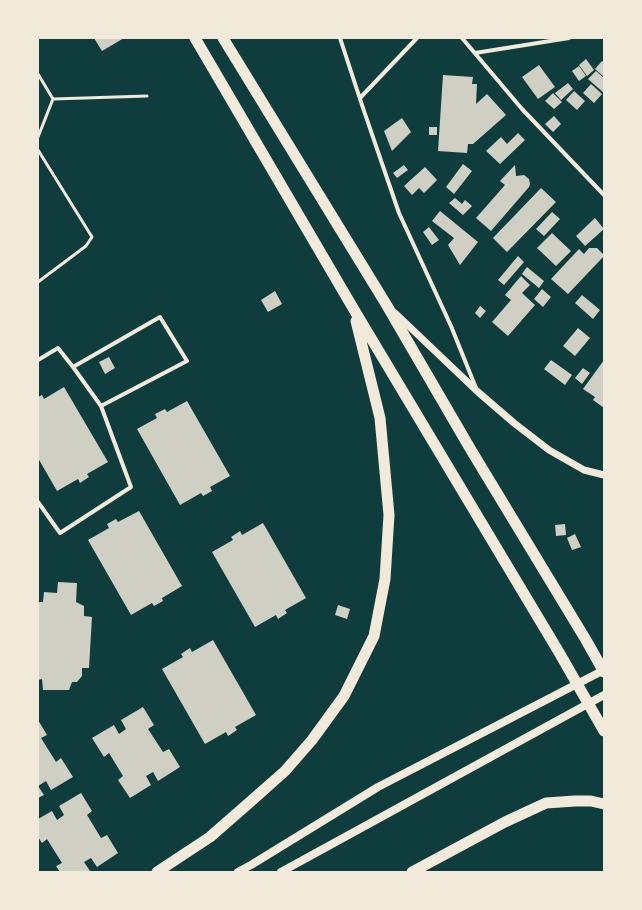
<!DOCTYPE html>
<html>
<head>
<meta charset="utf-8">
<style>
	body { margin:0 }
	#map { position:relative; width:642px; height:910px; overflow:hidden; background:#0f3d3e; font-family:Lato,sans-serif }
	canvas { display:block }
	.frame { position:absolute; inset:0; border:39px solid #f1e9da; pointer-events:none }
</style>
</head>
<body>
<div id="map">
<canvas width="642" height="910"></canvas>
<div class="frame"></div>
</div>
<script>
const ctx = document.querySelector('canvas').getContext('2d');
ctx.lineJoin = 'round';
function fill(path, color) { ctx.fillStyle = color; ctx.fill(path, 'evenodd'); }
const toPath = rows => new Path2D(rows.map(r => 'M' + r).join(''));
function trace(path, color, width, dash) { ctx.strokeStyle = color; ctx.lineWidth = width; ctx.lineCap = dash ? 'butt' : 'round'; ctx.setLineDash(dash || []); ctx.stroke(path); }
fill(toPath([
	[94,38,124,38,102,51],
	[586,59,594,70,587,76,579,65],
	[602,61,604,63,604,77,595,69],
	[539,65,555,87,538,99,522,77],
	[579,66,586,76,579,81,572,71],
	[596,71,604,78,604,93,588,79],
	[443,75,473,77,472,84,477,84,476,104,487,94,506,115,473,144,468,144,467,153,438,151],
	[568,83,573,89,561,100,555,93],
	[591,84,602,94,594,103,583,93],
	[574,91,585,101,577,110,566,100],
	[553,93,562,102,554,109,545,101],
	[554,116,561,124,553,132,545,124],
	[402,118,411,132,392,151,384,131],
	[429,127,437,127,437,135,429,135],
	[518,133,525,140,500,164,486,151,501,137,507,144],
	[463,164,472,171,454,194,446,187],
	[404,165,408,170,397,178,393,173],
	[515,165,516,176,524,175,529,179,530,184,529,187,491,231,476,218,505,185,500,181],
	[425,167,437,180,424,193,419,188,412,195,404,186],
	[541,188,556,202,507,252,493,238],
	[455,198,462,204,465,200,472,206,463,215,449,203],
	[440,211,478,242,460,265,448,245,454,238,432,221],
	[552,212,560,219,544,236,536,229],
	[595,218,604,229,585,246,576,236],
	[429,227,439,240,432,245,423,232],
	[552,233,571,251,556,266,537,248],
	[589,248,597,248,604,255,604,256,568,294,551,279,579,249,584,254],
	[518,256,524,262,504,285,498,280],
	[527,267,544,281,539,288,522,274],
	[521,276,530,285,522,293,535,305,508,336,492,322,511,300,505,295],
	[542,289,551,297,543,307,534,299],
	[275,291,282,304,268,312,261,300],
	[582,295,600,310,593,319,575,303],
	[480,306,486,311,480,318,475,313],
	[578,328,590,338,575,356,563,346],
	[109,357,115,368,105,374,99,362],
	[551,360,572,375,565,385,544,369],
	[604,360,604,408,593,400,595,397,583,389],
	[583,368,590,373,582,384,575,378],
	[64,387,108,462,87,474,89,477,80,483,78,479,57,491,38,458,38,397,42,395,44,399],
	[187,401,230,476,210,487,212,491,203,496,201,493,180,505,137,429,157,418,155,414,165,409,167,412],
	[139,511,182,586,162,598,163,601,154,606,152,603,131,615,88,540,109,528,107,524,116,519,118,522],
	[263,523,306,598,285,610,287,613,278,619,276,615,255,627,212,552,233,540,231,537,240,531,242,535],
	[565,524,566,535,556,536,555,525],
	[575,534,581,547,572,550,567,538],
	[58,582,77,583,76,602,84,606,84,616,92,617,89,668,82,668,82,676,77,682,72,682,69,690,43,690,42,679,38,680,38,602,43,602,44,592,57,593],
	[338,605,350,609,347,619,335,615],
	[213,640,256,715,235,727,237,730,228,736,226,732,205,744,162,669,183,657,181,654,190,648,192,652],
	[143,707,154,725,148,729,163,752,169,749,180,767,158,781,153,772,146,776,151,785,130,798,118,780,123,776,109,753,104,757,92,738,114,725,119,734,126,729,121,720],
	[38,720,47,735,41,738,56,762,61,758,73,777,51,790,46,781,38,786,44,795,38,798],
	[81,793,92,811,87,815,101,838,107,835,118,853,97,867,91,858,84,862,90,871,88,872,60,872,56,866,62,863,47,839,42,843,38,837,38,819,52,811,57,820,64,815,59,806]
]), '#cfcfc3');
trace(toPath([
	[38,74,53,99],
	[53,99,147,96],
	[38,137,53,99],
	[38,150,92,237,86,246,38,282]
]), '#f1e9da', 3);
trace(toPath([
	[340,38,363,108,399,213,451,326,476,388],
	[462,38,522,109,604,195],
	[475,53,569,38],
	[360,98,417,38],
	[38,360,58,348,73,367,101,406,131,487,60,533,38,502],
	[73,367,160,317,187,361,101,406]
]), '#f1e9da', 4);
trace(toPath([
	[395,313,478,392,514,423,549,450,584,470,604,475]
]), '#f1e9da', 7);
trace(toPath([
	[238,872,251,865,378,787,604,670],
	[281,872,604,695]
]), '#f1e9da', 8);
trace(toPath([
	[195,38,353,308,560,654,604,731],
	[223,38,386,304,471,450,586,640,604,672],
	[157,872,210,837,250,802,285,771,312,740,344,696,374,636,385,579,389,515,380,418,356,321],
	[412,872,505,822,546,803,575,801,591,801,604,804]
]), '#f1e9da', 11);
</script>
</body>
</html>
